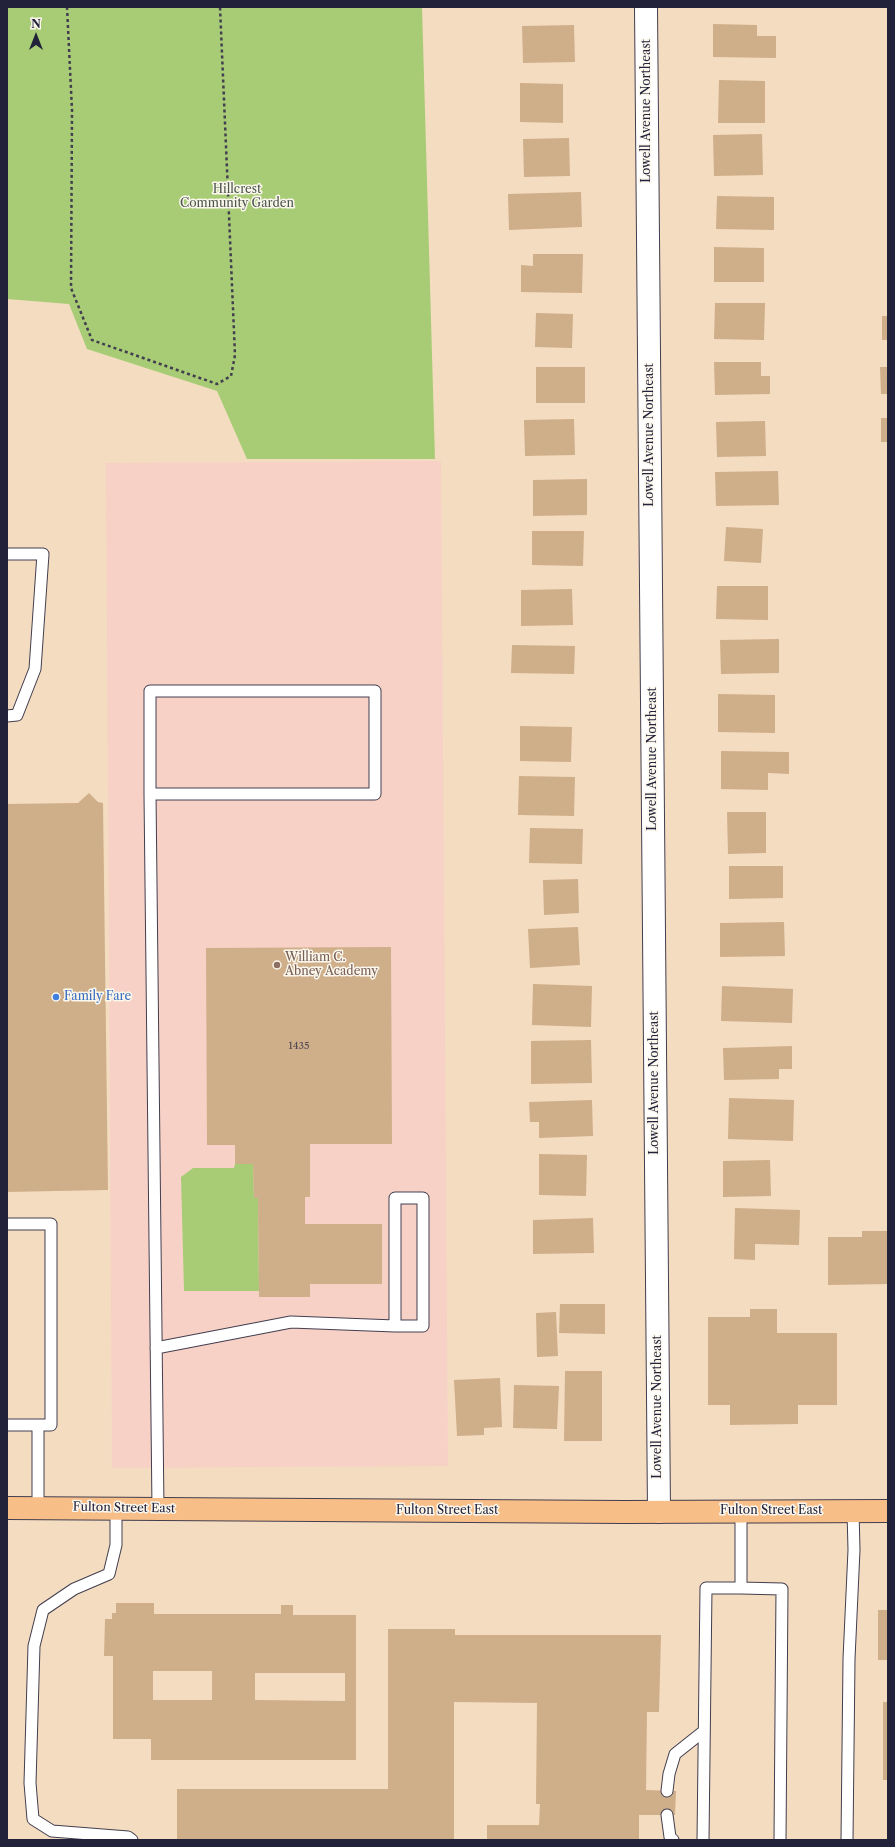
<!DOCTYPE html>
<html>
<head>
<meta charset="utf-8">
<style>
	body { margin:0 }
	#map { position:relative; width:895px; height:1847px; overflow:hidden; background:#f4dcc0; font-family:"Libre Caslon Text",serif }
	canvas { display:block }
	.frame { position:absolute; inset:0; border:8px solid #22223b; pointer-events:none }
	.north { position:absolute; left:16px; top:16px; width:40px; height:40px; -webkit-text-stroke:3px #fbf7ec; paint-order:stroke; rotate:0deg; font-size:11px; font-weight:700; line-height:16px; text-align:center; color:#22223b }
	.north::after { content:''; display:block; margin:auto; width:14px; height:18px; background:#22223b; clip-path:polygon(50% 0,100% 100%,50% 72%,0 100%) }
</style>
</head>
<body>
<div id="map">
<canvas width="895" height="1847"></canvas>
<div class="frame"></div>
<div class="north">N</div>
</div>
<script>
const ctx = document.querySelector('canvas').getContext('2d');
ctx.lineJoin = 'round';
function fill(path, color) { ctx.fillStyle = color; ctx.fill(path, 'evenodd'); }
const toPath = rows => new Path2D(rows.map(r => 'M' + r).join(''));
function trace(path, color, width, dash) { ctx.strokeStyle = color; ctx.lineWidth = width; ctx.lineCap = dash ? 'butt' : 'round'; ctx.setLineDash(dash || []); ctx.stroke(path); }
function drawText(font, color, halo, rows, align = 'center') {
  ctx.font = font + ' "Libre Caslon Text",serif'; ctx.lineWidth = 3; ctx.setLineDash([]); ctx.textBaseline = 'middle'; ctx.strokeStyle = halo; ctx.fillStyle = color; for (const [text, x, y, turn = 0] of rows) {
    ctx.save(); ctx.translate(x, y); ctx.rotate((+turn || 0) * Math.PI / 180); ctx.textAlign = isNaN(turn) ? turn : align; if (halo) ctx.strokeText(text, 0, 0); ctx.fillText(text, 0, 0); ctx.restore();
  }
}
fill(toPath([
	[441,461,448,1466,112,1468,106,463]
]), '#f7d1c6');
fill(toPath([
	[7,7,422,7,435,459,247,459,217,391,87,349,69,304,7,299],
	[235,1164,253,1164,254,1198,258,1198,259,1291,184,1291,181,1177,193,1168,234,1168]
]), '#a8cc75');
fill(toPath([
	[713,24,757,25,757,36,776,36,776,58,713,57],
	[574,25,575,62,523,63,522,26],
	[719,80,765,81,765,123,718,123],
	[520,83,563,84,563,123,520,122],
	[762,134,763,175,714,176,713,135],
	[569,138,570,176,524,177,523,139],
	[581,192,582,227,509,230,508,194],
	[717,196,774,197,774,230,716,229],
	[714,247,764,248,764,282,714,282],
	[533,254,583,254,582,293,521,292,521,265,533,266],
	[715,303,765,303,764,340,714,339],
	[536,313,573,314,572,348,535,347],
	[882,316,888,316,888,340,882,340],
	[714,362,761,362,761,376,770,376,770,394,715,395],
	[536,367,585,367,585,403,536,403],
	[880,367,888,367,888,394,881,394],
	[881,418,888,418,888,442,881,442],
	[574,419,575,455,525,456,524,420],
	[765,421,766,456,717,457,716,422],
	[778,471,779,505,716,506,715,472],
	[587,479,587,515,533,516,533,480],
	[726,527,763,529,761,563,724,561],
	[532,531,584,531,583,566,532,565],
	[717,586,768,586,768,620,716,619],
	[572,589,573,625,521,626,521,590],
	[779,639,779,673,721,674,720,640],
	[512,645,575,646,574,674,511,673],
	[718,694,775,695,775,733,718,732],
	[520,726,572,727,571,762,520,761],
	[721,751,789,752,789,774,768,773,768,790,721,789],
	[519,776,575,777,574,816,518,815],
	[89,793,98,802,103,803,108,1190,7,1192,7,804,78,803],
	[727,812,766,812,766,853,728,854],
	[530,828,583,829,582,864,529,863],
	[729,866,783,866,783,898,729,899],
	[578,879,579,913,544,915,543,880],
	[784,922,785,956,720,957,720,923],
	[578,927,580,965,530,968,528,929],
	[391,947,392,1144,310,1144,310,1197,305,1197,305,1224,382,1224,382,1284,310,1284,310,1297,259,1297,258,1198,254,1198,253,1164,235,1164,235,1145,207,1145,206,948],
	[533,984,592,986,591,1027,532,1025],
	[722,986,793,989,792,1023,721,1021],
	[591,1040,592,1083,531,1084,531,1041],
	[792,1046,792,1069,779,1069,779,1079,724,1080,723,1048],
	[729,1098,794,1100,793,1141,728,1139],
	[592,1100,593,1136,539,1138,539,1122,530,1122,529,1102],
	[539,1154,587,1155,586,1196,539,1195],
	[770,1160,771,1196,723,1197,723,1161],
	[735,1208,800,1210,799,1245,755,1244,755,1260,734,1259],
	[593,1218,594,1253,533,1254,533,1220],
	[862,1231,888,1231,888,1284,828,1285,828,1237,862,1237],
	[560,1304,605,1304,605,1334,559,1333],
	[750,1309,777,1309,777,1333,837,1333,837,1405,798,1405,798,1424,730,1425,730,1405,708,1405,708,1317,750,1317],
	[556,1312,558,1356,537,1357,536,1313],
	[565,1371,602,1371,602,1441,564,1441],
	[500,1378,502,1427,484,1428,484,1435,457,1436,454,1380],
	[514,1385,559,1386,557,1429,513,1428],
	[116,1603,154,1603,154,1614,281,1614,281,1605,293,1605,293,1615,356,1615,356,1760,151,1760,151,1739,113,1739,113,1656,104,1656,105,1619,112,1619,112,1613,116,1613],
	[153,1671,212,1671,212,1700,153,1700],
	[255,1673,345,1673,345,1701,255,1700],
	[878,1610,888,1610,888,1660,878,1660],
	[388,1629,455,1629,455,1635,661,1635,659,1712,647,1712,646,1790,676,1791,675,1815,639,1815,639,1840,487,1840,487,1825,539,1825,540,1804,536,1804,537,1703,454,1702,454,1840,177,1840,177,1789,388,1789],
	[883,1702,888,1702,888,1780,883,1780]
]), '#cfae8a');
const service = toPath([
	[7,554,43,554,35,669,17,715,7,716],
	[150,794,375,794,375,691,150,691,150,794,158,1509],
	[7,1224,51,1224,51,1425,7,1425],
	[156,1348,291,1322,395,1326,423,1326,423,1198,395,1198,395,1326],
	[38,1425,38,1508],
	[116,1508,116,1545,109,1574,74,1589,43,1610,34,1646,30,1783,33,1819,52,1831,128,1837,132,1840],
	[741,1588,782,1589,780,1840],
	[667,1791,669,1774,675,1754,704,1731],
	[667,1815,670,1837,673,1840],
	[703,1840,706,1588,741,1588,741,1512],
	[847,1840,849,1659,854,1550,853,1511]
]);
const minor = toPath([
	[646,7,659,1512]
]);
const primary = toPath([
	[7,1508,624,1512,888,1511]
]);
trace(service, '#423e4f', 13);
trace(minor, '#423e4f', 24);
trace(primary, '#423e4f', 24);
trace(toPath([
	[67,7,72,110,71,288,92,340,217,384,231,376,235,355,220,7]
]), '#423e4f', 2.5, [3, 3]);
trace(service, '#fff', 11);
trace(minor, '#fff', 22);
trace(primary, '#f7be88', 22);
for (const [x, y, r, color] of [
	[277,965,4,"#8d6e63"],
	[56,997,4,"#3f7fe0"]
]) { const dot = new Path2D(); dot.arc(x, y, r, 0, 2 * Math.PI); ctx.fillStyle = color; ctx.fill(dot); trace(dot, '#fbf7ec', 1.5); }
drawText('10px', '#4d454f', null, [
	["1435",299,1046]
]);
drawText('12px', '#22223b', '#fbf7ec', [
	["Lowell Avenue Northeast",647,111,-90],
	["Lowell Avenue Northeast",650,435,-90],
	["Lowell Avenue Northeast",653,759,-90],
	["Lowell Avenue Northeast",655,1083,-90],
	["Lowell Avenue Northeast",658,1407,-90],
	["Fulton Street East",124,1508,1],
	["Fulton Street East",447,1511],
	["Fulton Street East",771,1511]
]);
drawText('12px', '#4a554c', '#fbf7ec', [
	["Hillcrest",237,190],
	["Community Garden",237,204]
]);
drawText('12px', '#785e54', '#fbf7ec', [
	["William C.",285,958],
	["Abney Academy",285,972]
], 'left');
drawText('12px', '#366cbe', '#fbf7ec', [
	["Family Fare",64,997]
], 'left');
</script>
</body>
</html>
